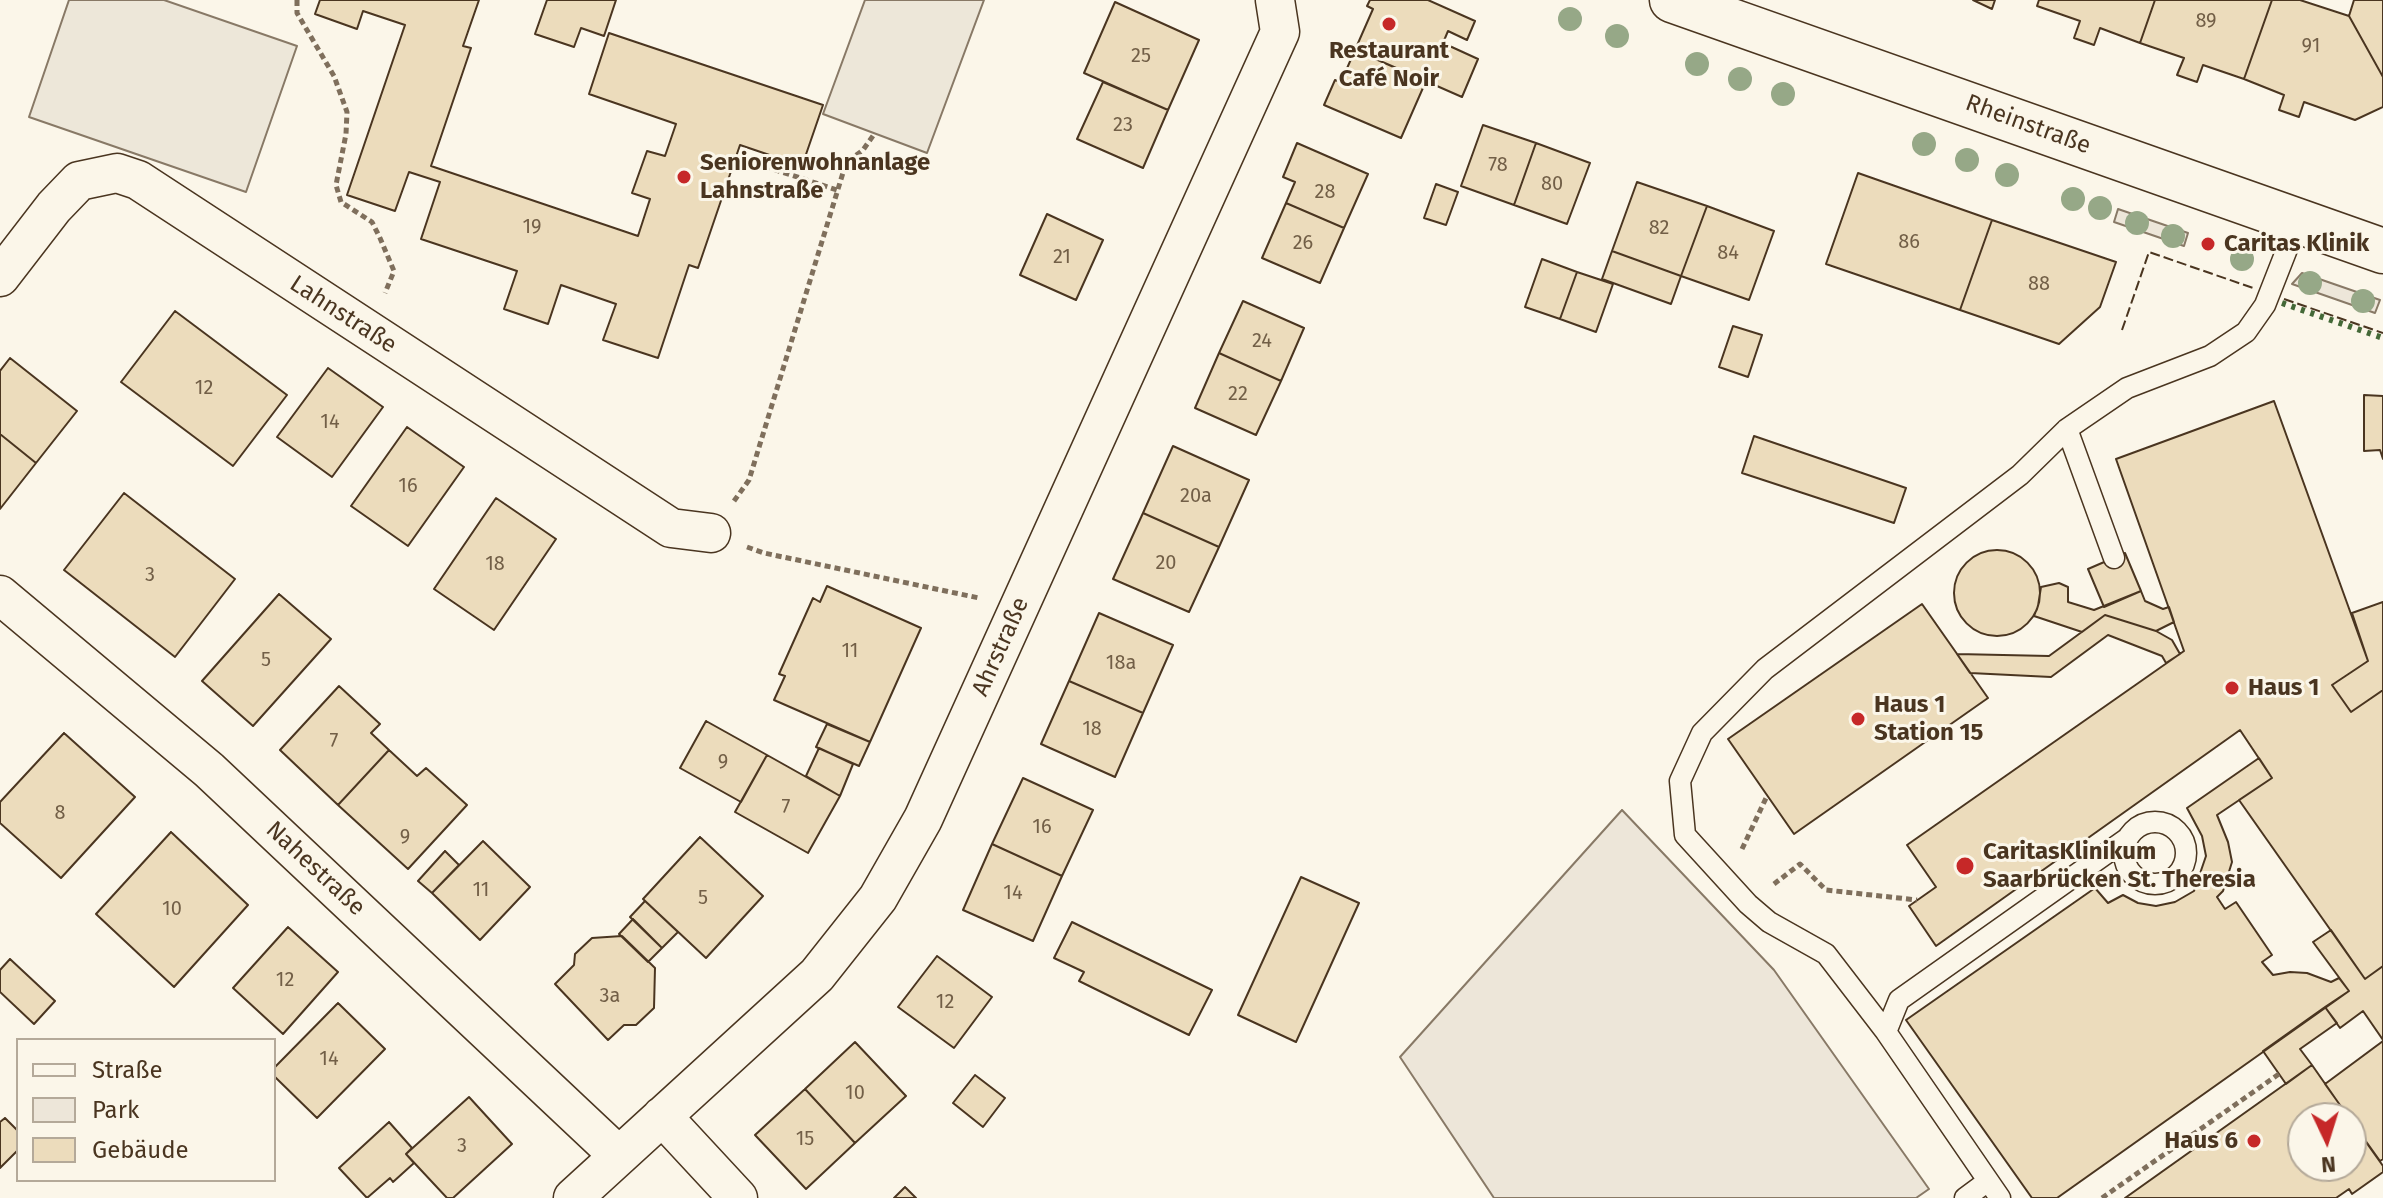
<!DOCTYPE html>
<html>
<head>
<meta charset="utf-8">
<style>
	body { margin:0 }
	#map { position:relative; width:2383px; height:1198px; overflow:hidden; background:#fbf6e9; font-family:"Fira Sans",sans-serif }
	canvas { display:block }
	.legend { position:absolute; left:16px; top:1038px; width:260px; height:144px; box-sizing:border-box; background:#fbf6e9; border:2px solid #b4a999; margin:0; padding:10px 14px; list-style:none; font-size:24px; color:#4a3520 }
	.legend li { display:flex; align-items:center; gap:16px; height:40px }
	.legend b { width:40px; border:2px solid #b4a999 }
	.north { position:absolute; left:2287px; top:1102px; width:80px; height:80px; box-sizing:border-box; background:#fbf6e9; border:2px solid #b4a999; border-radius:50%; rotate:176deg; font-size:22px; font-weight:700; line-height:32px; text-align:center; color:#4a3520 }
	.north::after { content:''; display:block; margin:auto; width:28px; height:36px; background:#c62828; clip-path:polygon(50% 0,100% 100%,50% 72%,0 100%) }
</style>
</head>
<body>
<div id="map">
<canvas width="2383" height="1198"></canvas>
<ul class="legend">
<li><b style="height:10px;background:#fbf6e9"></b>Straße</li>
<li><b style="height:22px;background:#ede6d9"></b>Park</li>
<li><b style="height:22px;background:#ecdcbc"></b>Gebäude</li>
</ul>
<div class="north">N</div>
</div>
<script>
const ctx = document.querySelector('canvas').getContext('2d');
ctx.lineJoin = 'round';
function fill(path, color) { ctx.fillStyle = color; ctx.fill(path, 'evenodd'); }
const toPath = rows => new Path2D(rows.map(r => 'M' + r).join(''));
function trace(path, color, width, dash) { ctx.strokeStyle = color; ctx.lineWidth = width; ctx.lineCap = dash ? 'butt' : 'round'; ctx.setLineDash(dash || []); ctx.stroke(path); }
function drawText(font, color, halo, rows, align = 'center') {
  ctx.font = font + ' "Fira Sans",sans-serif'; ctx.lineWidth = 6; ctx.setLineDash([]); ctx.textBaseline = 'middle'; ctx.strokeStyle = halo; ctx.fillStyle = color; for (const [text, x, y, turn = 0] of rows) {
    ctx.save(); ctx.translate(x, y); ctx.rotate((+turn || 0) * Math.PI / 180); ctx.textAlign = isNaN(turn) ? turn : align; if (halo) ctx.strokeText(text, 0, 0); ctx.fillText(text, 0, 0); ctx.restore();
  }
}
const green = toPath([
	[2118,209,2188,233,2184,246,2114,222,2118,209],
	[2302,273,2380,300,2375,313,2292,284,2302,273],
	[1622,810,1774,970,1929,1189,1916,1198,1494,1198,1400,1057,1622,810]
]);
fill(green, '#ede6d9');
trace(green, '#887966', 2);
const parking = toPath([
	[69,0,164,0,297,46,246,192,29,117,69,0],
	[865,0,984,0,927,153,823,114,865,0]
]);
fill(parking, '#ede7d9');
trace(parking, '#887966', 2);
const building = toPath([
	[320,0,479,0,463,46,471,48,431,166,638,236,650,199,632,193,647,151,665,156,676,124,589,94,609,33,823,105,802,166,740,145,698,268,689,265,658,358,603,340,616,304,561,285,548,324,504,309,517,271,421,239,440,182,409,172,395,211,347,195,405,25,363,11,357,29,315,14,320,0],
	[547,0,616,0,604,36,581,28,574,47,535,34,547,0],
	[1370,0,1428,0,1475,21,1467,40,1448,31,1443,43,1478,59,1462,97,1355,50,1373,9,1367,6,1370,0],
	[1973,0,1995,0,1992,9,1973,0],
	[2039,0,2155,0,2140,43,2100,28,2094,45,2074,38,2080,21,2037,6,2039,0],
	[2155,0,2272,0,2244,79,2203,65,2197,82,2177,75,2184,58,2140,43,2155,0],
	[2272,0,2300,0,2349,16,2383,77,2383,107,2355,120,2304,102,2299,117,2279,110,2284,95,2244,79,2272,0],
	[2354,0,2383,0,2383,77,2349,16,2354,0],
	[1115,2,1199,40,1168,110,1084,73,1115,2],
	[1355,50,1426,81,1401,138,1324,105,1335,80,1341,82,1355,50],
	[1103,82,1168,110,1143,168,1077,139,1103,82],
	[1483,125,1536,143,1514,205,1461,186,1483,125],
	[1297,143,1368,174,1344,228,1286,203,1295,182,1283,177,1297,143],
	[1536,143,1590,163,1567,224,1514,205,1536,143],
	[1858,173,1992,220,1960,310,1826,264,1858,173],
	[1637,182,1707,206,1681,276,1612,251,1637,182],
	[1436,184,1458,192,1446,225,1424,218,1436,184],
	[1286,203,1344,228,1320,283,1262,258,1286,203],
	[1707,206,1774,231,1749,300,1681,276,1707,206],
	[1047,214,1103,240,1076,300,1020,275,1047,214],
	[1992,220,2116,262,2100,307,2059,344,1960,310,1992,220],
	[1612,251,1681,276,1671,304,1602,279,1612,251],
	[1542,259,1577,272,1560,319,1525,307,1542,259],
	[1577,272,1613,284,1596,332,1560,319,1577,272],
	[1243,301,1304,328,1281,381,1219,353,1243,301],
	[175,311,287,395,233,466,121,382,175,311],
	[1733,326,1762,335,1748,377,1719,367,1733,326],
	[1219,353,1281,381,1256,435,1195,408,1219,353],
	[10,358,77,411,36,463,0,434,0,371,10,358],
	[328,368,383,407,332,477,277,437,328,368],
	[2364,395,2383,396,2383,459,2380,450,2364,451,2364,395],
	[2274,401,2368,661,2332,685,2351,712,2383,690,2383,966,2365,979,2239,800,2272,778,2240,730,1936,946,1909,906,1936,887,1907,845,2184,651,2116,459,2274,401],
	[407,427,464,467,408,546,351,506,407,427],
	[0,434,36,463,0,509,0,434],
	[1754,436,1906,488,1894,523,1742,473,1754,436],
	[1173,446,1249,480,1219,547,1143,513,1173,446],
	[124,493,235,579,175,657,64,570,124,493],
	[496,498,556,539,494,630,434,589,496,498],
	[1143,513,1219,547,1189,612,1113,579,1143,513],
	'1954 593a43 43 0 1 1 86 0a43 43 0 1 1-86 0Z',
	[2125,553,2141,591,2104,607,2088,569,2125,553],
	[2059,583,2068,587,2068,602,2094,610,2141,591,2145,601,2163,609,2169,607,2174,622,2156,631,2105,615,2082,632,2034,616,2038,606,2041,587,2059,583],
	[827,586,921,628,870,742,774,700,785,676,779,674,813,598,820,602,827,586],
	[279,594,331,639,253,726,202,681,279,594],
	[2383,602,2383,690,2351,712,2332,685,2368,661,2352,613,2383,602],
	[1922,604,1988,698,1794,834,1728,739,1922,604],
	[1099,613,1173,645,1143,713,1069,681,1099,613],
	[2105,615,2156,631,2172,640,2180,654,2166,663,2162,656,2108,635,2051,677,1970,673,1957,654,2049,656,2105,615],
	[1069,681,1143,713,1115,777,1041,744,1069,681],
	[339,686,380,724,371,733,389,750,338,805,280,750,339,686],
	[706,721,767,755,741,802,680,768,706,721],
	[827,724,870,742,859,766,816,747,827,724],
	[64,733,135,797,61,878,0,823,0,802,64,733],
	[819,748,853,764,840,796,806,776,819,748],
	[389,750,417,776,426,768,467,805,408,869,338,805,389,750],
	[767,755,840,796,808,853,735,812,767,755],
	[2259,758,2272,778,2217,815,2228,842,2232,862,2223,891,2217,897,2225,909,2236,902,2272,955,2262,962,2273,975,2290,972,2307,973,2331,982,2339,978,2349,991,2057,1198,2032,1198,1906,1020,2095,888,2108,903,2123,895,2138,903,2156,906,2175,902,2194,891,2206,856,2202,836,2187,808,2259,758],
	[1023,778,1093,810,1062,876,992,844,1023,778],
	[171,832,248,905,174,987,96,914,171,832],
	[700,837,763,896,706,958,643,899,700,837],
	[483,841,530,887,480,940,432,893,483,841],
	[992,844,1062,876,1033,941,963,910,992,844],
	[445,851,459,865,432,893,418,881,445,851],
	[1301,877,1359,903,1296,1042,1238,1015,1301,877],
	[645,901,678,932,662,948,630,917,645,901],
	[633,919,662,948,648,962,619,934,633,919],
	[1072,922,1212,990,1189,1035,1079,981,1084,972,1054,958,1072,922],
	[288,927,338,972,283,1034,233,988,288,927],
	[2331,930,2365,979,2383,966,2383,1040,2363,1011,2340,1028,2325,1007,2349,991,2313,942,2331,930],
	[622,936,655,968,654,1008,636,1025,624,1025,608,1040,555,984,574,965,575,954,592,938,622,936],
	[937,956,992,997,954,1048,898,1007,937,956],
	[10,959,55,1001,34,1024,0,992,0,970,10,959],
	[338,1003,385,1049,317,1118,274,1076,274,1068,338,1003],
	[2325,1007,2337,1023,2300,1049,2312,1065,2286,1084,2263,1051,2325,1007],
	[2383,1041,2383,1159,2380,1161,2325,1084,2383,1041],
	[855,1042,906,1096,855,1143,805,1089,855,1042],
	[2312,1065,2349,1118,2303,1118,2303,1166,2351,1166,2351,1121,2383,1166,2383,1172,2352,1194,2349,1189,2336,1198,2125,1198,2312,1065],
	[975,1075,1005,1098,983,1127,953,1103,975,1075],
	[805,1089,855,1143,806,1189,755,1135,805,1089],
	[469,1097,512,1144,453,1198,447,1198,406,1154,469,1097],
	[5,1118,18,1131,18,1150,0,1168,0,1122,5,1118],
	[389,1122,412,1148,406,1154,414,1163,393,1182,390,1178,367,1198,339,1168,389,1122],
	[905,1187,916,1198,894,1198,905,1187]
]);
fill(building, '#ecdcbc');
trace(building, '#4a3520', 2);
const service = toPath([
	[2067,429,2114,558],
	'2124 853a31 31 0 1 1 62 0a31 31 0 1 1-62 0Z',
	[1886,1032,1826,954,1769,922,1748,904,1685,835,1680,781,1702,733,1765,669,2020,475,2067,429,2127,388,2210,356,2246,332,2265,305,2298,221],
	[1965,1198,1988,1181],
	[2000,1198,1886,1032,1899,1000,2128,838]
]);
const minor = toPath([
	[0,277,54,207,79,181,117,173,138,180,671,528,711,533],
	[0,595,209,770,619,1156],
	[662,1116,738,1198],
	[573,1198,817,975,878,898,923,819,1280,32,1275,0]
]);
const tertiary = toPath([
	[1672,0,2383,251]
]);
trace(service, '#4a3520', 23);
trace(minor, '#4a3520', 41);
trace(tertiary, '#4a3520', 47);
trace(toPath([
	[297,0,297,13,334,76,347,112,346,134,336,185,341,202,372,222,380,238,394,271,385,293],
	[736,157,837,190],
	[734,501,749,480,846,163,863,150,875,133],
	[747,547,764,553,979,598],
	[1742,849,1767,796],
	[1774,884,1800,864,1826,890,1917,900],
	[2102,1198,2279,1074]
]), '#7f6f5c', 5, [6, 4]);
trace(service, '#fbf6e9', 20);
trace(minor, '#fbf6e9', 38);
trace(tertiary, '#fbf6e9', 44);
trace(toPath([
	[2282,303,2383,338]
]), '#436837', 6, [4, 6]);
trace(toPath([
	[2284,299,2383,333],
	[2122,330,2149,252,2256,289]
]), '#4a3520', 2, [10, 4]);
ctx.fillStyle = '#96a887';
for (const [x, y] of [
	[1570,19],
	[1617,36],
	[1697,64],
	[1740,79],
	[1783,94],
	[1924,144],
	[1967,160],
	[2007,175],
	[2073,199],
	[2100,208],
	[2137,223],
	[2173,236],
	[2242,259],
	[2310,283],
	[2363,301]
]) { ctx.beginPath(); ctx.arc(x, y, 12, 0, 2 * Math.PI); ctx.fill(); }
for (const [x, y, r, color] of [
	[1389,24,8,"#c62828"],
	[684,177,8,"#c62828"],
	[2208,244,8,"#c62828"],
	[2232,688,8,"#c62828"],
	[1858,719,8,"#c62828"],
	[1965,866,10,"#c62828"],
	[2254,1141,8,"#c62828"]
]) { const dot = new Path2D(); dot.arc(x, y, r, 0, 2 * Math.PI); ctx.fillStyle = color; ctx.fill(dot); trace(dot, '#fbf6e9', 3); }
drawText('20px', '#725f47', null, [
	["89",2206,21],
	["91",2311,46],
	["25",1141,56],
	["23",1123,125],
	["78",1498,165],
	["80",1552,184],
	["28",1325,192],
	["19",532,227],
	["82",1659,228],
	["86",1909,242],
	["26",1303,243],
	["84",1728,253],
	["21",1062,257],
	["88",2039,284],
	["24",1262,341],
	["12",204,388],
	["22",1238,394],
	["14",330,422],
	["16",408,486],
	["20a",1196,496],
	["20",1166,563],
	["18",495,564],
	["3",150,575],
	["11",850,651],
	["5",266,660],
	["18a",1121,663],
	["18",1092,729],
	["7",334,741],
	["9",723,762],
	["7",786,807],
	["8",60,813],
	["16",1042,827],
	["9",405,837],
	["11",481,890],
	["14",1013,893],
	["5",703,898],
	["10",172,909],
	["12",285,980],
	["3a",610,996],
	["12",945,1002],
	["14",329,1059],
	["10",855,1093],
	["15",805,1139],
	["3",462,1146]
]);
drawText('bold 24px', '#4a3520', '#fbf6e9', [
	["Restaurant",1389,51,"center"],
	["Café Noir",1389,79,"center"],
	["Seniorenwohnanlage",700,163],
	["Lahnstraße",700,191],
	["Caritas Klinik",2224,244],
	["Haus 1",2248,688],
	["Haus 1",1874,705],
	["Station 15",1874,733],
	["CaritasKlinikum",1983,852],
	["Saarbrücken St. Theresia",1983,880],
	["Haus 6",2238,1141,"right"]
], 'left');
drawText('24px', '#4a3520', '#fbf6e9', [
	["Rheinstraße",2028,125,20],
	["Lahnstraße",343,315,33],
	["Ahrstraße",1001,647,-66],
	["Nahestraße",315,869,43]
]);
</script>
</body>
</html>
